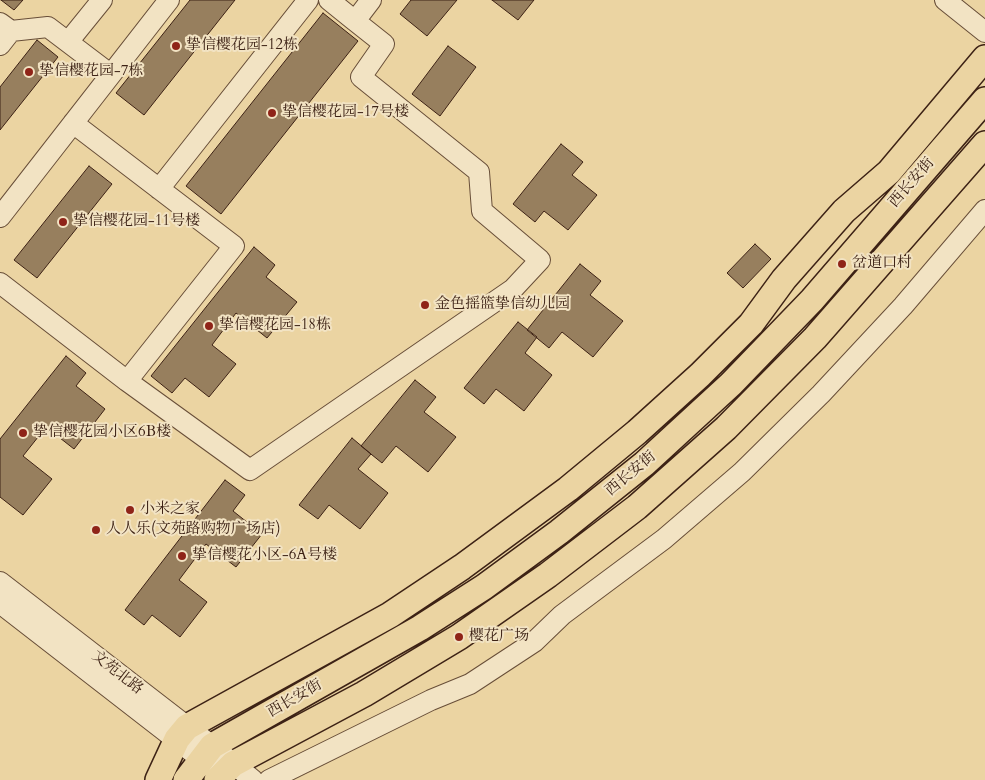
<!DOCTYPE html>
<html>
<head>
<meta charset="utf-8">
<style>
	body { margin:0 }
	canvas { display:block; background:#ebd4a2 }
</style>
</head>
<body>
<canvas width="985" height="780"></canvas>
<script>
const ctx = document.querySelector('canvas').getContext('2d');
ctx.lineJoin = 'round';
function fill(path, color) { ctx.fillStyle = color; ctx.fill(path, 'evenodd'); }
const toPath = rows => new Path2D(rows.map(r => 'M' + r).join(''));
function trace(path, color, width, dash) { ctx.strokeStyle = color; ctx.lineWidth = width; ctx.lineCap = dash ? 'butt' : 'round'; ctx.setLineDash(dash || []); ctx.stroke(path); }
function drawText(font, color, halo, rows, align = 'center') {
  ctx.font = font + ' Cardo,"Noto Serif SC",serif'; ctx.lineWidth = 4; ctx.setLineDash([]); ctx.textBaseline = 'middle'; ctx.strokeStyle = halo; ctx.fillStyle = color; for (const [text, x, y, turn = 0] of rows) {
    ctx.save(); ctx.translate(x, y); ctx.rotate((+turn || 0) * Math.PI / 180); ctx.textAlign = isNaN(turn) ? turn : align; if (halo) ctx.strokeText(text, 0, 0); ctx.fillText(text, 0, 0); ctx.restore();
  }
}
const building = toPath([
	[1,0,23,0,14,10,1,0],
	[190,0,235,0,144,115,116,93,190,0],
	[411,0,457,0,427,36,400,14,411,0],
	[492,0,534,0,518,20,492,0],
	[323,13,358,41,221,214,186,186,323,13],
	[37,40,58,57,0,130,0,87,37,40],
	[448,46,476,67,440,116,412,94,448,46],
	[561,144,583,162,572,175,597,195,568,230,544,211,535,222,513,204,561,144],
	[89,166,112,184,37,278,14,260,89,166],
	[755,244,771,259,743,288,727,273,755,244],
	[254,247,275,265,266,277,297,302,267,338,236,313,212,345,236,364,209,397,185,378,172,393,151,376,254,247],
	[580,264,601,281,590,295,623,321,593,357,562,332,549,348,527,330,580,264],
	[518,322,537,337,525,353,552,375,524,411,496,389,484,404,464,388,518,322],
	[66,356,86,373,76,386,105,409,74,449,46,427,23,456,52,479,23,515,0,497,0,439,66,356],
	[415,380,436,397,424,412,456,437,428,472,396,446,382,463,361,446,415,380],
	[352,438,371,454,358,469,388,493,360,529,329,505,318,519,299,505,352,438],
	[225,480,245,495,233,511,262,534,236,567,206,544,179,580,207,602,180,637,152,615,144,625,125,610,225,480]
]);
fill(building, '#977f5e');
trace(building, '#3d2215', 1);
const minor = toPath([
	[329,0,355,21,371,0],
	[945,0,985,32],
	[0,23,11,31,0,45],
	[11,31,48,27,110,74],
	[68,42,102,0],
	[159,189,308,0],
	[0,217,169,0],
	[0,283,127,381,234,246,73,123],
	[127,381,250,470,513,289,540,260,482,211,479,172,361,77,384,44,355,21],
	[0,582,212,746,253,780],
	[0,603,214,769],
	[269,780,431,700,470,684,534,642,562,615,664,539,742,472,821,394,903,306,985,210]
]);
const major = toPath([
	[158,780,177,739,187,727,390,615,462,567,568,489,637,432,700,375,751,324,784,279,844,211,889,172,985,58],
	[186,780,212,746,420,628,484,587,559,532,644,464,731,384,812,300,985,100],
	[217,780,233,764,364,694,459,637,548,575,637,507,726,428,815,338,985,144]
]);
trace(minor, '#684e38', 22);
trace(major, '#3d2215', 28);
trace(minor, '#f2e3c3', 20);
trace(major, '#ebd4a2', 25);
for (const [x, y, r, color] of [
	[176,46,5,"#8f2418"],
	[29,72,5,"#8f2418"],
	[272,113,5,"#8f2418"],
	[63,222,5,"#8f2418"],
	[842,264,5,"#8f2418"],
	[425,305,5,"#8f2418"],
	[209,326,5,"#8f2418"],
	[23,433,5,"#8f2418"],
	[130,510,5,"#8f2418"],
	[96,530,5,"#8f2418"],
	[182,556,5,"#8f2418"],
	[459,637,5,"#8f2418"]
]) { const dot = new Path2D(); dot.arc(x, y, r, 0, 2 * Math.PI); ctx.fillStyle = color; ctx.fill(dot); trace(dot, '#f2e3c3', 2); }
drawText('15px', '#3d2215', '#f2e3c3', [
	["挚信樱花园-12栋",186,46],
	["挚信樱花园-7栋",39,72],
	["挚信樱花园-17号楼",282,113],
	["挚信樱花园-11号楼",73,222],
	["岔道口村",852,264],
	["金色摇篮挚信幼儿园",435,305],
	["挚信樱花园-18栋",219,326],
	["挚信樱花园小区6B楼",33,433],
	["小米之家",140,510],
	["人人乐(文苑路购物广场店)",106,530],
	["挚信樱花小区-6A号楼",192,556],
	["樱花广场",469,637]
], 'left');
drawText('15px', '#3d2215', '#f2e3c3', [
	["西长安街",912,183,-49],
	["西长安街",631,474,-40],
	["文苑北路",117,673,38],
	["西长安街",295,699,-30]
]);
</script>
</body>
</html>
